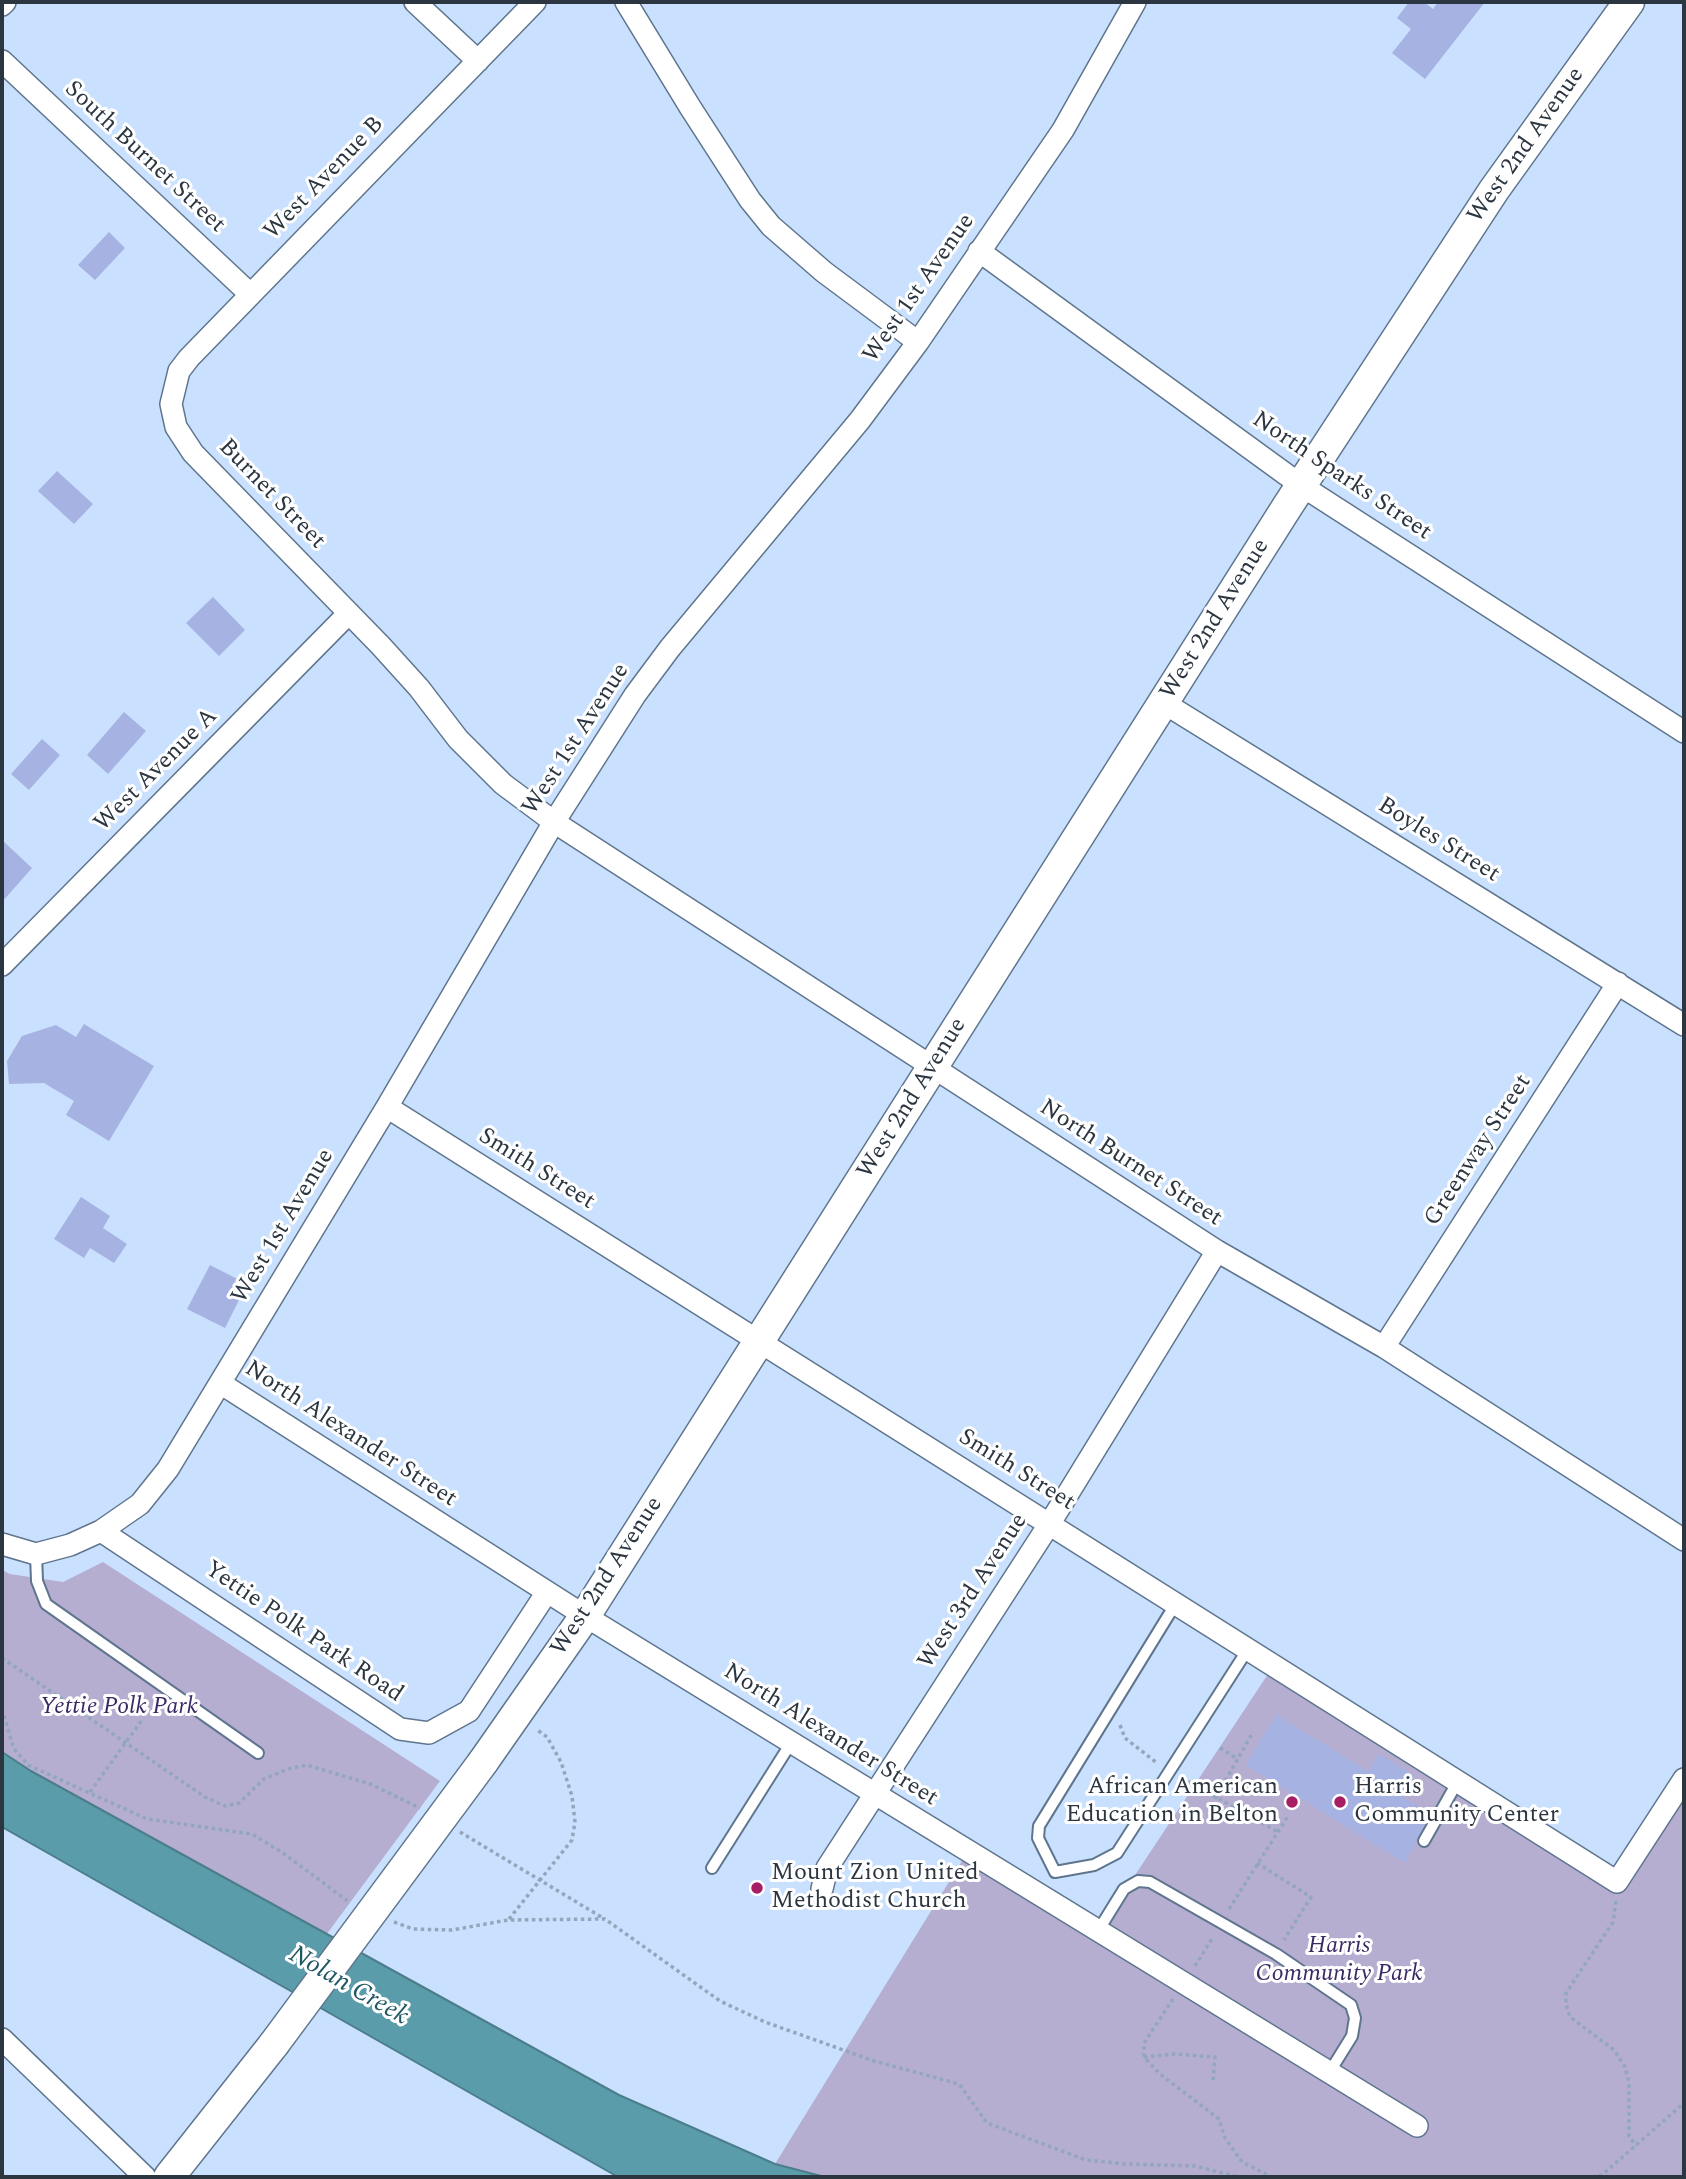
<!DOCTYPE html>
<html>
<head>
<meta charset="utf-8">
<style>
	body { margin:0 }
	#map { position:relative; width:1686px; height:2179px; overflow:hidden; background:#c9e1fe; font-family:Spectral,serif }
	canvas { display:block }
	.frame { position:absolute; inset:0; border:4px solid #2c3641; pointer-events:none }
</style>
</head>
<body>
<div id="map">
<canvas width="1686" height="2179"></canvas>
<div class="frame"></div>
</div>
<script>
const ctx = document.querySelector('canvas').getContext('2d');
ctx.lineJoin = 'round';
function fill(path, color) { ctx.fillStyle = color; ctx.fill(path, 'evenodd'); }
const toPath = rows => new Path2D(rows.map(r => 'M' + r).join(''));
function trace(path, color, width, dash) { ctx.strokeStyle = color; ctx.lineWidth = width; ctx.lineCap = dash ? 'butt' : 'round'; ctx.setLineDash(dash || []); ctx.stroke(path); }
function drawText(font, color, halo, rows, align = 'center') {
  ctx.font = font + ' Spectral,serif'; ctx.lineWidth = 6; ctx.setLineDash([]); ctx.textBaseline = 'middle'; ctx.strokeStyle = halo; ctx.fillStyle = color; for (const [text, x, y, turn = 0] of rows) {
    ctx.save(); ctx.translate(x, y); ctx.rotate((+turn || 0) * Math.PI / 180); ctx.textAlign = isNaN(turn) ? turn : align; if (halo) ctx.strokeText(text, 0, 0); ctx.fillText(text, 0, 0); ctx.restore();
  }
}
fill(toPath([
	[103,1562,440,1781,312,1954,2,1769,2,1570,10,1574,63,1582],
	[1274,1665,1617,1881,1684,1794,1684,2177,825,2177,775,2164,968,1851,1098,1931]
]), '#b5aed1');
const water = toPath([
	[2,1752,31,1771,619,2095,775,2164,825,2177,618,2177,2,1827,2,1752]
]);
fill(water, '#5a9ca9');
trace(water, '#4c7d8a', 2);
fill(toPath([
	[1409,2,1424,2,1433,9,1438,2,1485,2,1425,79,1392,53,1411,29,1397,18],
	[109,232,125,248,95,280,78,265],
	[57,471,93,504,74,524,38,491],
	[213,597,245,630,219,656,186,623],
	[124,712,146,731,108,774,87,755],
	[42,739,60,755,29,790,11,774],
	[2,840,32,868,2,902],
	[84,1024,154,1066,109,1141,66,1115,74,1101,44,1083,9,1084,7,1061,22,1036,56,1025,76,1037],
	[81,1197,110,1216,103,1228,127,1244,114,1263,90,1248,84,1258,54,1239],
	[210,1265,247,1284,225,1328,187,1309],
	[1276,1715,1368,1771,1379,1754,1415,1776,1402,1797,1430,1814,1405,1863,1246,1765]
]), '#a5b2e2');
const lane = toPath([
	[36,1554,37,1581,46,1604,258,1753],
	[1176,1603,1039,1826,1038,1838,1055,1872,1094,1865,1117,1853,1248,1649],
	[1424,1841,1458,1781],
	[712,1868,791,1743],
	[1098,1931,1124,1889,1138,1881,1150,1882,1276,1954,1351,2005,1355,2018,1352,2036,1329,2073]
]);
const street = toPath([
	[415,2,478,61],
	[535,2,189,358,179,371,171,404,176,427,193,453,381,646,419,688,458,739,503,784,554,822,1217,1251,1384,1347,1684,1540],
	[626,2,690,107,750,200,771,226,824,272,918,342],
	[2,5,5,2],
	[2,61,250,294],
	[979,251,1302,486,1684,732],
	[1164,703,1684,1025],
	[2,965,349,613],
	[387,1107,1617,1882,1684,1779],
	[1384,1347,1618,983],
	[220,1383,585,1616,1417,2126],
	[101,1531,400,1729,429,1733,469,1711,547,1592],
	[2,1544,36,1554,70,1545,101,1531,140,1504,168,1469,387,1107,554,822,635,695,670,648,860,420,918,342,1063,130,1135,2],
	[822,1889,827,1868,1050,1523,1217,1251],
	[2,2039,145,2177]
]);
const secondary = toPath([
	[483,1762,585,1616,1287,507,1494,190,1629,2],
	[169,2177,274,2044]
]);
trace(lane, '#5f758e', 14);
trace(street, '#5f758e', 24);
trace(secondary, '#5f758e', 33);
trace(toPath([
	[2,1658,205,1797,225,1806,239,1803,264,1779,288,1769,307,1765,370,1784,420,1808],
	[2,1709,14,1749,28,1765,147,1819,252,1834,283,1853,349,1902],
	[1120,1725,1125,1738,1157,1763],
	[1220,1748,1236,1758],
	[1182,1778,1278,1832],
	[90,1792,142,1720],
	[1215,1799,1253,1732],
	[460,1832,603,1918],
	[1257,1863,1311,1897,1284,1940],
	[1616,1901,1613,1922,1566,1993,1566,2004,1570,2017,1614,2050,1624,2065,1629,2082,1629,2136,1636,2146],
	[1229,1909,1288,1816],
	[509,1919,572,1840,575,1822,572,1796,561,1762,547,1737,536,1729],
	[394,1922,413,1929,452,1930,508,1920,605,1919,720,2001,765,2022,874,2061,959,2084,987,2123,1086,2160,1126,2164,1195,2166,1239,2177],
	[1195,1966,1213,1937],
	[1173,1999,1144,2043,1144,2057,1160,2074,1219,2119,1225,2138,1242,2162,1272,2177],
	[1144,2057,1174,2054,1215,2057,1213,2081],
	[1592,2177,1602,2175,1684,2103]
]), '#92a6bc', 3.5, [3.5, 3.5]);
trace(lane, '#fff', 10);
trace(street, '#fff', 21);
trace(secondary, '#fff', 30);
const secondaryBridge = toPath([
	[274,2044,483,1762]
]);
trace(secondaryBridge, '#5f758e', 33, []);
trace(secondaryBridge, '#fff', 30);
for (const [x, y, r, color] of [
	[1292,1802,7,"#a81e65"],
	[1340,1802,7,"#a81e65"],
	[757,1888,7,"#a81e65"]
]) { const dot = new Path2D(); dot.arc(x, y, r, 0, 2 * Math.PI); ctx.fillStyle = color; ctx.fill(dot); trace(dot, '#fff', 2.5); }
drawText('24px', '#2c3641', '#fff', [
	["West 2nd Avenue",1527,146,-55],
	["South Burnet Street",144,158,43],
	["West Avenue B",325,179,-46],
	["West 1st Avenue",920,289,-55],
	["North Sparks Street",1341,477,34],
	["Burnet Street",271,495,46],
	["West 2nd Avenue",1216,620,-58],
	["West 1st Avenue",577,740,-57],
	["West Avenue A",157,771,-45],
	["Boyles Street",1438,841,32],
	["West 2nd Avenue",913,1099,-58],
	["Greenway Street",1479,1151,-57],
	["North Burnet Street",1130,1164,33],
	["Smith Street",536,1170,32],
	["West 1st Avenue",284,1227,-59],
	["North Alexander Street",350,1435,33],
	["Smith Street",1016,1471,32],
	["West 2nd Avenue",608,1577,-57],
	["West 3rd Avenue",974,1592,-57],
	["Yettie Polk Park Road",303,1633,34],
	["North Alexander Street",830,1736,32]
]);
drawText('italic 24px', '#3b2964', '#fff', [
	["Yettie Polk Park",119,1708],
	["Harris",1339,1947],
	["Community Park",1339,1975]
]);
drawText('24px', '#2c3641', '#fff', [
	["African American",1278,1788,"right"],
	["Education in Belton",1278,1816,"right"],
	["Harris",1354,1788],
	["Community Center",1354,1816],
	["Mount Zion United",771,1874],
	["Methodist Church",771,1902]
], 'left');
drawText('italic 26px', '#205863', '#fff', [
	["Nolan Creek",348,1987,30]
]);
</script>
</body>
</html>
